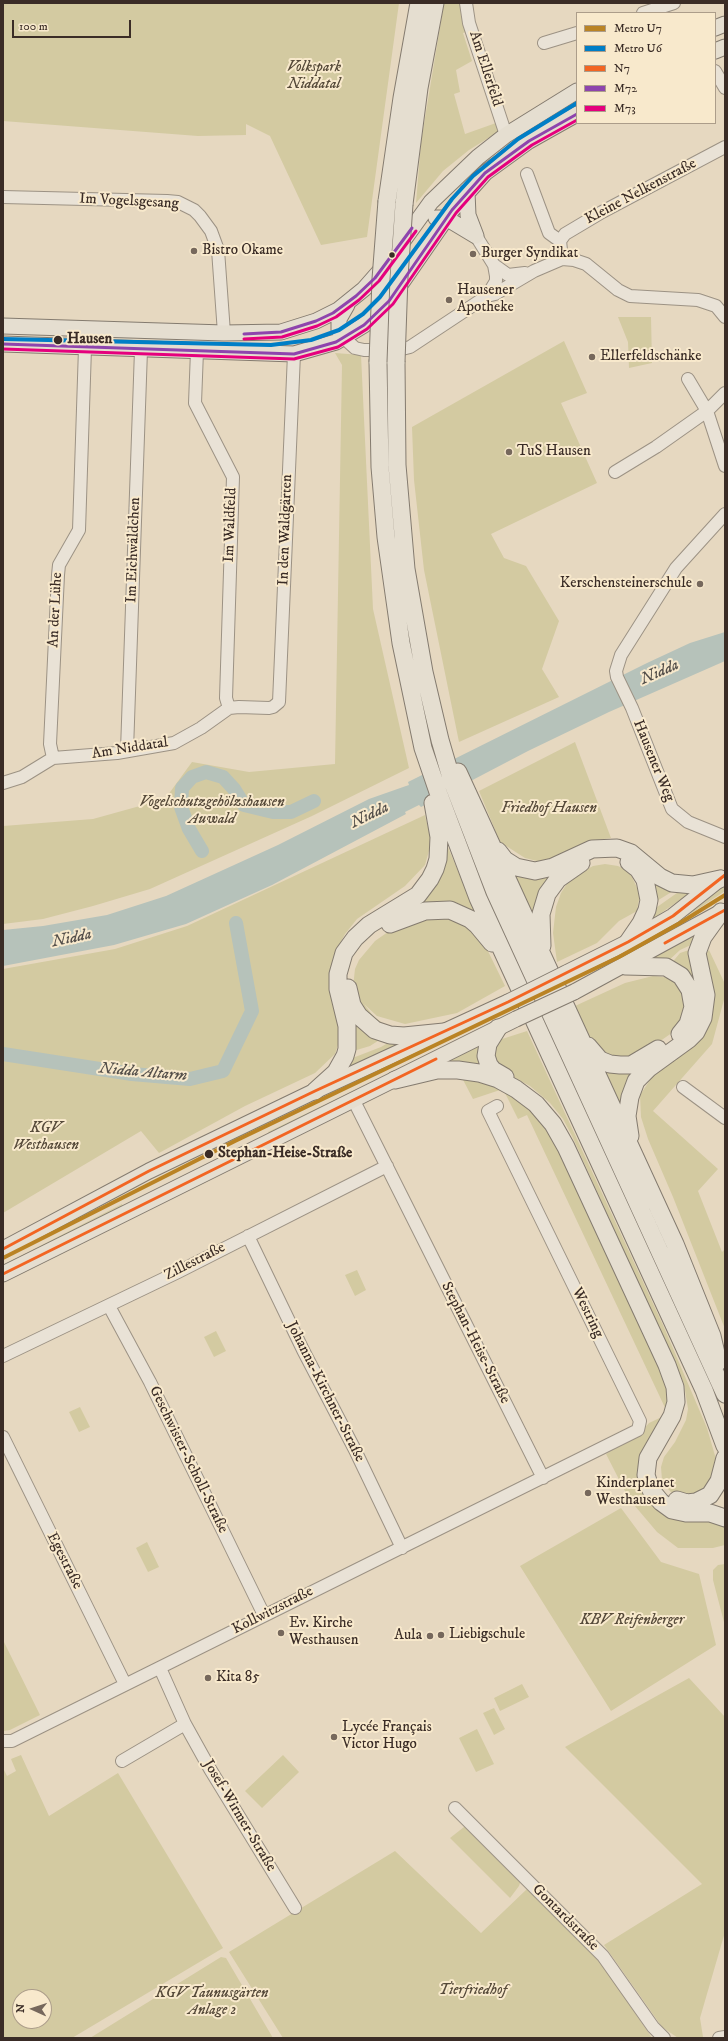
<!DOCTYPE html>
<html>
<head>
<meta charset="utf-8">
<style>
	body { margin:0 }
	#map { position:relative; width:728px; height:2041px; overflow:hidden; background:#e6d8c0; font-family:"IM FELL DW Pica",serif }
	canvas { display:block }
	.frame { position:absolute; inset:0; border:4px solid #3a2c26; pointer-events:none }
	.legend { position:absolute; left:576px; top:12px; width:140px; height:112px; box-sizing:border-box; background:#f8e9cc; border:1px solid #ac9d8a; margin:0; padding:5px 7px; list-style:none; font-size:12px; color:#3a2c26 }
	.legend li { display:flex; align-items:center; gap:8px; height:20px }
	.legend b { width:20px; border:1px solid #ac9d8a }
	.north { position:absolute; left:12px; top:1989px; width:40px; height:40px; box-sizing:border-box; background:#f8e9cc; border:1px solid #ac9d8a; border-radius:50%; rotate:273deg; font-size:11px; font-weight:700; line-height:16px; text-align:center; color:#3a2c26 }
	.north::after { content:''; display:block; margin:auto; width:14px; height:18px; background:#76685c; clip-path:polygon(50% 0,100% 100%,50% 72%,0 100%) }
	.scale { position:absolute; left:12px; top:20px; width:119px; height:18px; box-sizing:border-box; border:2px solid #3a2c26; border-top:0; padding-left:5px; font-size:12px; line-height:14px; white-space:nowrap; color:#3a2c26; -webkit-text-stroke:3px #f8e9cc; paint-order:stroke }
</style>
</head>
<body>
<div id="map">
<canvas width="728" height="2041"></canvas>
<div class="frame"></div>
<ul class="legend">
<li><b style="height:5px;background:#ba8324"></b>Metro U7</li>
<li><b style="height:5px;background:#007ec6"></b>Metro U6</li>
<li><b style="height:5px;background:#f26522"></b>N7</li>
<li><b style="height:5px;background:#8e44ad"></b>M72</li>
<li><b style="height:5px;background:#e5007d"></b>M73</li>
</ul>
<div class="north">N</div>
<div class="scale">100 m</div>
</div>
<script>
const ctx = document.querySelector('canvas').getContext('2d');
ctx.lineJoin = 'round';
function fill(path, color) { ctx.fillStyle = color; ctx.fill(path, 'evenodd'); }
const toPath = rows => new Path2D(rows.map(r => 'M' + r).join(''));
function trace(path, color, width, dash) { ctx.strokeStyle = color; ctx.lineWidth = width; ctx.lineCap = dash ? 'butt' : 'round'; ctx.setLineDash(dash || []); ctx.stroke(path); }
function drawText(font, color, halo, rows, align = 'center') {
  ctx.font = font + ' "IM FELL DW Pica",serif'; ctx.lineWidth = 4; ctx.setLineDash([]); ctx.textBaseline = 'middle'; ctx.strokeStyle = halo; ctx.fillStyle = color; for (const [text, x, y, turn = 0] of rows) {
    ctx.save(); ctx.translate(x, y); ctx.rotate((+turn || 0) * Math.PI / 180); ctx.textAlign = isNaN(turn) ? turn : align; if (halo) ctx.strokeText(text, 0, 0); ctx.fillText(text, 0, 0); ctx.restore();
  }
}
fill(toPath([
	[3,3,399,3,367,237,321,245,270,136,246,124,246,135,198,136,3,121],
	[444,3,460,3,469,31,463,33,472,61,456,70,460,92,454,94,465,134,496,123,498,132,469,150,443,171,416,203,421,142],
	[618,317,651,317,652,363,629,368,628,342],
	[564,341,587,393,561,403,597,483,491,534,504,558,526,566,559,621,542,669,559,697,459,742,424,570,414,480,412,427],
	[335,353,361,355,373,609,409,768,312,816,150,889,93,906,43,919,3,924,3,826,93,819,165,799,192,762,249,772,335,764,342,365],
	[575,742,611,838,604,839,575,849,545,863,525,858,500,842,479,791],
	[425,815,430,836,430,847,425,865,405,886,357,919,345,934,333,957,332,967,342,1033,335,1054,315,1073,245,1106,159,1153,141,1131,3,1213,3,969,115,949,187,926],
	[442,833,479,921,465,912,450,906,426,906,393,918,365,937,355,949,347,962,343,980,344,996,350,1011,355,1019,367,1029,384,1037,370,1046,350,1052,352,1034,342,996,340,980,347,955,356,941,369,929,412,904,425,892,433,880,440,862],
	[612,850,678,888,652,904,644,869,612,853,581,859,536,922,507,867],
	[605,864,618,866,628,871,632,877,640,894,637,911,619,921,597,943,557,962,553,933,556,907,561,893,568,882,577,875,593,866],
	[725,882,725,891,695,911,644,940],
	[684,888,690,893,648,922,650,912],
	[437,915,461,921,485,945,505,986,457,1013,405,1024,377,1016,364,1004,374,1017,390,1028,380,1025,365,1014,353,987,355,969,359,960,375,941,395,927],
	[698,932,693,944,680,950,666,963,651,959],
	[692,949,700,997,697,1020,684,1038,647,1064,634,1077,627,1092,622,1114,598,1063,619,1069,637,1066,667,1048,687,1031,695,1016,695,995,685,976,670,965,680,953],
	[709,950,725,984,725,996,712,1044,653,1111,718,1169,698,1191,722,1252,725,1249,725,1329,673,1197,648,1139,641,1117,640,1095,654,1074,699,1041,712,1016,714,995,704,955],
	[653,976,672,978,681,986,685,1011,676,1030,646,1051,624,1059,602,1054,588,1036,575,1006,625,983],
	[527,1031,663,1325,707,1428,718,1466,704,1495,673,1494,664,1485,662,1480,661,1467,664,1457,675,1442,686,1420,688,1409,684,1384,572,1136,563,1119,550,1103,530,1086,496,1068,492,1053,499,1040],
	[488,1038,489,1069,438,1066],
	[393,1040,415,1040,343,1070,350,1059,381,1047],
	[409,1064,269,1135,268,1132],
	[460,1074,499,1082,512,1089,538,1110,555,1130,625,1278,664,1364,671,1384,672,1408,669,1414,648,1444,640,1463,639,1475,642,1486,646,1496,656,1507,668,1516,682,1519,710,1519,725,1523,725,1545,713,1548,678,1548,657,1532,629,1499,606,1454,642,1431,649,1423,668,1414,527,1115,518,1119,503,1089,473,1099],
	[122,1204,123,1207,3,1267,3,1265],
	[357,1270,366,1290,355,1296,345,1275],
	[216,1331,226,1351,214,1357,204,1337],
	[80,1407,90,1427,79,1432,69,1412],
	[621,1508,661,1562,699,1574,716,1645,611,1711,520,1566],
	[147,1542,159,1567,148,1572,136,1548],
	[725,1564,725,1626,713,1580,713,1570,718,1565],
	[3,1640,40,1715,10,1730,3,1731],
	[689,1678,725,1717,725,1932,700,2018,703,2037,678,2038,662,2027,604,1945,702,1884,565,1747],
	[522,1684,529,1697,500,1711,494,1698],
	[494,1708,505,1729,494,1735,483,1713],
	[477,1729,494,1764,476,1772,459,1738],
	[21,1755,49,1816,118,1773,223,1948,72,2038,3,2038,3,1768,7,1776,16,1771,11,1759],
	[20,1997,44,1997,44,2021,20,2021],
	[283,1755,299,1772,262,1808,245,1791],
	[464,1827,468,1827,521,1880,519,1886,510,1898,450,1838],
	[395,1851,481,1933,527,1889,599,1960,652,2038,283,2038,229,1952],
	[221,1957,226,1958,273,2038,90,2038]
]), '#d3caa1');
fill(toPath([
	[725,632,725,661,609,712,528,751,421,807,419,805,405,812,406,814,272,885,186,924,114,945,3,966,3,930,43,926,107,915,166,896,278,845,369,799,406,786,409,785,408,782,647,663,690,643]
]), '#b6c2ba');
trace(toPath([
	[202,851,189,829,181,807,182,788,192,777,206,772,223,777,234,789,244,805,273,812,291,812,314,801],
	[3,1054,132,1074,190,1079,223,1071,252,1011,236,923]
]), '#b6c2ba', 14);
const minor = toPath([
	[466,3,469,23,506,135],
	[643,13,674,3],
	[544,43,577,33],
	[715,71,725,88],
	[527,174,549,233,560,241],
	[3,197,167,201,178,202,194,210,200,216,211,231,218,250,224,333],
	[476,236,494,265,496,276,496,281,487,296],
	[562,259,560,241,565,234,602,212,725,147],
	[494,265,508,275,525,273],
	[344,338,355,348,364,350,398,350,410,347,487,296,495,294,534,271,562,259,574,260,586,264,618,290,630,296,698,300,716,306,725,317],
	[197,351,195,403,233,477,226,698,229,708],
	[688,379,707,411,725,466],
	[615,472,656,447,707,411,725,393],
	[725,514,676,568,621,655,616,671,617,677,632,708,672,809,688,822,725,837],
	[127,750,141,350],
	[53,758,50,744,58,575,59,565,79,530,85,348],
	[3,783,22,777,53,758,117,753,174,743,201,728,229,708,239,707,269,708,273,707,279,702,294,354],
	[683,1087,725,1118],
	[354,1101,543,1478],
	[248,1236,303,1350,355,1450,402,1548],
	[109,1306,150,1382,264,1615],
	[3,1356,178,1272,387,1166],
	[3,1437,125,1684],
	[160,1668,185,1724,210,1769,295,1908],
	[3,1741,12,1741,638,1430,640,1421,488,1111,497,1106],
	[122,1761,185,1724],
	[455,1808,603,1956,653,2027,664,2038],
	[719,2038,725,2037]
]);
const major = toPath([
	[715,28,725,24],
	[715,51,725,47],
	[467,192,468,215,476,236],
	[436,218,446,218,476,236],
	[400,245,431,202,478,157,506,135,577,91],
	[3,326,224,333,281,332,316,321,338,310,364,289,386,264],
	[344,338,339,330,339,319,347,305],
	[3,344,294,354,336,342,364,325,389,301,452,210,485,173,529,141,577,114],
	[566,973,628,942,673,916,721,878],
	[574,992,721,912],
	[3,1249,149,1171,315,1091,508,1002],
	[3,1274,516,1019]
]);
const highway = toPath([
	[387,201,402,98,419,3],
	[404,204,419,88,435,3],
	[378,362,380,467,386,537,401,643,423,748,438,792,478,898,704,1390,725,1446],
	[396,362,397,465,406,569,424,672,440,740,452,781,495,892,725,1394],
	[458,772,675,1244,712,1336,718,1362],
	[498,851,505,860,516,867,535,871,553,867,592,849,617,848,631,853,660,877,672,883,693,885,720,879],
	[390,924,425,911,450,910,470,919,477,925,492,943],
	[628,942,641,923,647,910,649,900,645,880,638,869,629,862],
	[542,946,541,914,547,894,558,879,581,863],
	[625,966,666,967,681,976,690,990,693,1007,688,1024,680,1034],
	[348,988,352,1005,359,1016,375,1030,390,1035,404,1036,444,1032],
	[498,1028,488,1044,486,1056,489,1065,493,1070,505,1077],
	[588,1046,600,1060,610,1064,620,1065,631,1065,658,1049],
	[395,1080,437,1070,458,1070,479,1073,498,1079,516,1089,536,1104,553,1124,566,1147,667,1365,675,1387,676,1402,672,1416,648,1458,646,1475,651,1490,661,1502,672,1510,686,1513,710,1513,725,1518],
	[315,1091,336,1072,345,1056,347,1049,347,1026,338,989,338,974,344,953,355,938,369,925,418,895,430,879,435,869,438,859,439,837,433,803],
	[630,1136,627,1116,630,1097,636,1081,649,1068,689,1039,696,1032,703,1018,706,995,697,953,703,937,721,912],
	[677,1500,687,1503,696,1502,710,1495,719,1481,725,1458]
]);
trace(minor, '#9c9284', 14);
trace(major, '#847b6f', 17);
trace(highway, '#847b6f', 19);
trace(minor, '#e9e2d6', 12);
trace(major, '#e5ded0', 15);
trace(highway, '#e5ded0', 17);
const majorBridge = toPath([
	[508,1002,566,973],
	[516,1019,574,992]
]);
const highwayBridge = toPath([
	[378,362,381,279,387,201],
	[396,362,399,277,404,204]
]);
trace(majorBridge, '#847b6f', 17, []);
trace(highwayBridge, '#847b6f', 19, []);
trace(majorBridge, '#e5ded0', 15);
trace(highwayBridge, '#e5ded0', 17);
trace(toPath([
	[665,943,725,910],
	[3,1249,149,1171,315,1091,508,1002,628,942,673,916,725,875],
	[3,1274,436,1059]
]), '#f26522', 3);
trace(toPath([
	[244,334,281,332,316,321,333,313,356,296,375,278,412,228],
	[3,344,294,354,336,342,364,325,389,301,452,210,485,173,529,141,577,114]
]), '#8e44ad', 3);
trace(toPath([
	[244,339,282,337,317,326,336,317,359,300,379,281,416,231],
	[3,349,294,359,338,347,367,329,393,304,456,213,488,177,532,145,577,120]
]), '#e5007d', 3);
trace(toPath([
	[3,1258,235,1141,619,957,680,923,725,895]
]), '#ba8324', 4);
trace(toPath([
	[3,339,271,345,311,340,339,330,363,314,380,297,452,199,473,176,518,139,577,103]
]), '#007ec6', 4);
for (const [x, y, r, color] of [
	[194,251,4,"#76685c"],
	[473,254,4,"#76685c"],
	[392,255,3.5,"#3a2c26"],
	[449,300,4,"#76685c"],
	[58,340,5,"#3a2c26"],
	[592,357,4,"#76685c"],
	[509,452,4,"#76685c"],
	[700,584,4,"#76685c"],
	[209,1154,5,"#3a2c26"],
	[588,1493,4,"#76685c"],
	[281,1633,4,"#76685c"],
	[441,1635,4,"#76685c"],
	[430,1636,4,"#76685c"],
	[208,1678,4,"#76685c"],
	[334,1737,4,"#76685c"]
]) { const dot = new Path2D(); dot.arc(x, y, r, 0, 2 * Math.PI); ctx.fillStyle = color; ctx.fill(dot); trace(dot, '#f8e9cc', 1.5); }
drawText('italic 15px', '#554939', '#f8e9cc', [
	["Volkspark",314,68],
	["Niddatal",314,85],
	["Vogelschutzgehölzshausen",212,803],
	["Auwald",212,820],
	["Friedhof Hausen",549,809],
	["KGV",46,1129],
	["Westhausen",46,1146],
	["KBV Reifenberger",632,1621],
	["Tierfriedhof",473,1991],
	["KGV Taunusgärten",212,1994],
	["Anlage 2",212,2011]
]);
drawText('15px', '#3a2c26', '#f8e9cc', [
	["Am Ellerfeld",485,69,72],
	["Kleine Nelkenstraße",641,192,-28],
	["Im Vogelsgesang",129,202,3],
	["Im Waldfeld",231,525,-88],
	["In den Waldgärten",286,530,-88],
	["Im Eichwäldchen",134,550,-88],
	["An der Lühe",56,610,-87],
	["Am Niddatal",130,749,-9],
	["Hausener Weg",653,761,68],
	["Zillestraße",195,1262,-27],
	["Westring",587,1313,64],
	["Stephan-Heise-Straße",475,1343,63],
	["Johanna-Kirchner-Straße",325,1392,63],
	["Geschwister-Scholl-Straße",188,1460,64],
	["Egestraße",64,1561,63],
	["Kollwitzstraße",273,1611,-27],
	["Josef-Wirmer-Straße",239,1816,59],
	["Gontardstraße",565,1918,45]
]);
drawText('15px', '#3a2c26', '#f8e9cc', [
	["Bistro Okame",202,251],
	["Burger Syndikat",481,254],
	["Hausener",457,291],
	["Apotheke",457,308],
	["Ellerfeldschänke",600,357],
	["TuS Hausen",517,452],
	["Kerschensteinerschule",692,584,"right"],
	["Kinderplanet",596,1484],
	["Westhausen",596,1501],
	["Ev. Kirche",289,1624],
	["Westhausen",289,1641],
	["Liebigschule",449,1635],
	["Aula",422,1636,"right"],
	["Kita 85",216,1678],
	["Lycée Français",342,1728],
	["Victor Hugo",342,1745]
], 'left');
drawText('bold 15px', '#3a2c26', '#f8e9cc', [
	["Hausen",67,340],
	["Stephan-Heise-Straße",218,1154]
], 'left');
drawText('italic 16px', '#544f4a', '#f8e9cc', [
	["Nidda",660,673,-24],
	["Nidda",370,816,-26],
	["Nidda",72,939,-12],
	["Nidda Altarm",143,1073,5]
]);
</script>
</body>
</html>
